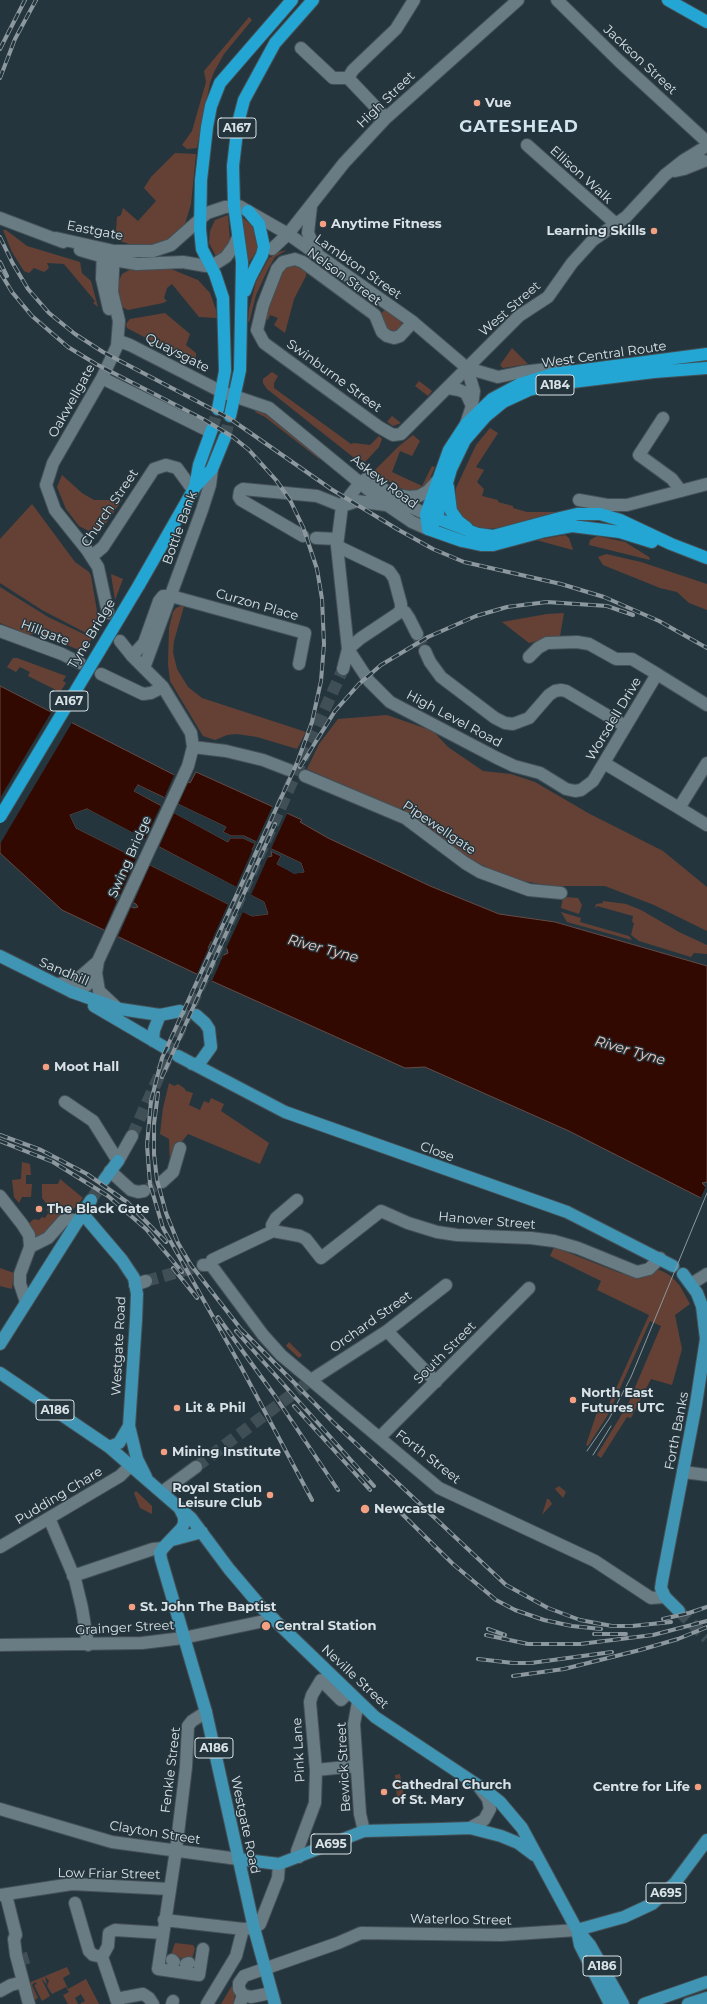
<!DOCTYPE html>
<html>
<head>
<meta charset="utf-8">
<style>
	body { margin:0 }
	canvas { display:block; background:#25353d }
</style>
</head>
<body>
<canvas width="707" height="2004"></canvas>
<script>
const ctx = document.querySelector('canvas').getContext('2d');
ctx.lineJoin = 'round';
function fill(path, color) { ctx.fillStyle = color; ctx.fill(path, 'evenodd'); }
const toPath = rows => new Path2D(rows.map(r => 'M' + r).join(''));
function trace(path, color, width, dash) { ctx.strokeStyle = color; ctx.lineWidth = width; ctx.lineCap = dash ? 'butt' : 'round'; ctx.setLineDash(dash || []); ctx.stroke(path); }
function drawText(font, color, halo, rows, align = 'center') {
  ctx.font = font + ' Montserrat,sans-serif'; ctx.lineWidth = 3; ctx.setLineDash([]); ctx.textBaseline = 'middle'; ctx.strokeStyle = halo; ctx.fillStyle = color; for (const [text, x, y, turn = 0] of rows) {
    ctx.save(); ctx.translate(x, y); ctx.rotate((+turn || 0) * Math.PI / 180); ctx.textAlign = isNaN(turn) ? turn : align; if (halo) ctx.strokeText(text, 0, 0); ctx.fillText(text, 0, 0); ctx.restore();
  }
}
fill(toPath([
	[249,17,252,20,224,54,214,72,210,83,197,148,187,149,182,145,192,131,206,82,204,71],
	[175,153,196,154,191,204,185,224,168,240,156,244,135,246,120,241,116,231,117,217,121,215,123,208,138,221,156,201,144,188,151,177],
	[228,215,230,242,228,246,217,258,209,243,210,231,215,220],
	[242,217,253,226,258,238,257,251,247,265],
	[3,230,6,230,27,246,80,262,82,273,91,281,98,307,93,303,95,301,64,264,47,263,49,268,44,272,34,268,29,273,24,271,12,252],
	[287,250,275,257,268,269,256,295,249,323,248,320,249,309,256,282,269,258,279,252],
	[291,265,302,268,306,272,306,276,294,299,285,333,274,325,278,318,270,315,268,320,265,317,281,271],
	[131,269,171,269,198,280,210,293,216,310,217,318,199,317,172,284,167,288,164,298,167,301,163,303,128,310,122,307,117,292,118,283,122,274],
	[385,309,401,320,402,326,396,334,390,332,385,327,381,314],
	[165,313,190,334,186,345,196,353,196,361,192,362,127,328,126,324,130,319],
	[512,348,528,364,503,368,500,365],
	[272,372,278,376,274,383,274,388,351,444,354,443,370,445,379,436,382,439,379,447,365,462,357,457,353,457,267,389,263,383,263,379],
	[419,381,432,391,428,396,415,386],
	[257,410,267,415,292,434,320,457,319,459,265,417,255,412],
	[392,416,401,423,393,426,387,422],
	[490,428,498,433,476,467,484,470,477,482,484,489,482,496,498,500,498,502,513,506,513,508,527,512,564,512,498,528,484,529,469,524,460,516,455,503,456,488,476,445],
	[413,435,420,441,412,456,400,451,392,472,422,486,432,466,435,467,426,487,419,491,409,491,398,487,373,472,399,446],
	[62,475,82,493,94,500,122,500,100,532,95,534,79,526,66,509,57,487],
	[32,504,75,562,89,572,91,576,98,617,88,634,42,610,0,583,0,539],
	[565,535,569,538,573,550,536,540],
	[597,536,625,542,649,557,650,560,589,545,590,540],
	[606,554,641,562,707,584,707,610,689,603,677,592,660,588,603,565,598,557],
	[111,574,123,579,115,600],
	[0,587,48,617,92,638,84,652,38,633,29,635,0,623],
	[181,606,184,606,174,641,173,652,177,669,188,687,202,698,306,732,297,749,257,737,237,734,227,735,215,740,203,736,170,681,168,664,169,628,173,612,176,608],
	[564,613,560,636,529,643,502,622,547,614],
	[13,658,17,658,66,676,63,681,66,683,60,692,28,676,30,672,20,667,16,672,7,667],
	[387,715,433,731,448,747,483,771,511,774,535,782,588,813,663,851,707,887,707,931,654,905,605,886,551,886,523,881,494,871,468,858,408,813,307,769,319,744,338,719],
	[563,897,578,898,582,905,579,914,561,908],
	[603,901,626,904,641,910,679,932,707,945,707,954,694,953,691,957,639,941,631,935,634,923,632,922,633,916,597,906,595,909,596,904,603,903],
	[561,912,581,918,580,922,629,936,632,940,567,922],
	[169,1083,174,1086,178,1084,184,1088,186,1091,193,1093,189,1105,200,1110,204,1101,209,1103,211,1098,224,1104,221,1111,269,1143,260,1164,188,1134,176,1149,170,1165,169,1139,160,1134,163,1108],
	[22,1162,30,1164,31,1175,26,1175,26,1184,32,1184,31,1197,22,1197,19,1203,14,1197,12,1180,21,1179],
	[60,1179,83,1198,72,1211,62,1215,46,1236,37,1240,27,1225,34,1219,39,1220,42,1217,45,1218,49,1212,47,1210,49,1207,42,1198,42,1184,58,1184],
	[554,1247,620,1273,636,1276,657,1269,664,1272,672,1277,680,1286,690,1304,675,1315,682,1349,672,1385,651,1379,631,1418,627,1417,601,1458,597,1455,628,1404,661,1326,650,1321,609,1413,588,1446,586,1445,598,1409,606,1411,649,1315,597,1290,601,1281,550,1256],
	[0,1268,14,1273,12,1289,0,1286],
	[289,1342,302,1355,299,1358,286,1346],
	[559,1486,566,1492,563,1498,555,1489],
	[136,1491,152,1506,152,1514,140,1508,134,1493],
	[547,1499,549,1499,552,1504,542,1515],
	[400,1774,404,1798,397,1799,395,1775],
	[175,1943,193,1945,195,1948,192,1959,173,1958,171,1955],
	[67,1967,70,1974,63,1978,68,1989,86,1979,99,2004,80,2004,85,2001,81,1994,75,1998,78,2004,68,2004,63,1995,69,1992,66,1987,52,1994,47,1986,49,1981,45,1976,47,1985,41,1978,50,1996,42,2001,34,1985,37,1984,35,1982,32,1985,38,1998,35,2000,33,1998,36,2004,31,2004,26,1984],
	[236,1979,234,2004,221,2004]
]), '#654135');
const water = toPath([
	[0,686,190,783,196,772,302,820,300,822,328,838,430,886,499,914,555,922,707,966,707,1182,702,1183,707,1188,707,1201,569,1131,425,1067,405,1068,203,977,62,910,0,853,0,686],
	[138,785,226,827,223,832,231,836,244,836,301,863,304,872,294,873,277,864,281,856,243,838,230,838,228,842,134,791,138,785],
	[87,809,264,902,268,914,252,916,76,828,70,815,87,809],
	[255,844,271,851,272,856,268,857,252,850,255,844],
	[119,895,136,904,138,907,134,908,116,900,115,896,119,895],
	[211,942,227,949,228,953,224,955,208,948,211,942]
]);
fill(water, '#310900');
trace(water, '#634a45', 1);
fill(toPath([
	[52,711,73,721,0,844,0,798],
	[175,773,189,780,178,804,226,827,223,832,231,836,244,836,256,842,273,805,288,812,271,849,301,863,304,872,294,874,277,864,281,856,271,851,269,854,256,847,255,849,269,855,251,895,264,902,268,914,252,916,243,912,225,951,212,944,211,947,225,952,211,983,196,976,228,904,150,865,133,904,119,897,136,858,76,828,70,815,87,809,145,839,161,805,134,791,138,785,164,798],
	[138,787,223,828,221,832,229,837,228,839,137,790],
	[87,811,263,903,265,913,252,914,77,827,73,816],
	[174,813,228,842,230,838,243,838,255,844,236,887,159,847],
	[283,857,299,865,301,870,295,871,279,863],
	[118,898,132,905,117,939,103,933],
	[706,1186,707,1186,707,1203,700,1199]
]), '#25353d');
trace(toPath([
	[417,634,425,651],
	[132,1136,343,669],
	[144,1191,162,1182],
	[146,1281,203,1265],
	[196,1467,311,1380],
	[17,1961,34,1956]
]), '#404f56', 12, [12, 6]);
trace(toPath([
	[91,1200,104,1180],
	[679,1611,707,1638]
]), '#404f56', 12, [12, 6]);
trace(toPath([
	[212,429,218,409],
	[225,437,230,416]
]), '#404f56', 12, [12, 6]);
const minor = toPath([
	[557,0,619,61,705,140],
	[301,48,333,78,348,78,386,118],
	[348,78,353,70,396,29,414,0],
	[527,145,617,225],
	[675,171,684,169,704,161],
	[311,206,308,233,317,253],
	[0,218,63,242],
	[56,238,114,251,153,251,171,245,207,213,225,207,239,206,288,234,413,322,467,368,474,391,472,406,466,424],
	[103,249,102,279,109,309],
	[272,249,288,234,344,163,386,118,518,0],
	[80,250,114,260,137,264,183,262,206,266,215,264,226,257,234,246,238,237],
	[413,322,400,336,394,338,387,336,382,332,375,315,303,262,295,259,283,262,277,269,263,305,257,330,264,343,379,427,393,435,401,434,519,316,548,297,572,263,593,240,626,217,665,175,684,160,702,149],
	[119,341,130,345,222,392,269,408,387,505,412,522,428,529],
	[467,368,498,377,522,372,565,367],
	[102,378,207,430],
	[448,388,459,390,466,393,472,406],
	[663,418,639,455,672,479,681,491],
	[397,495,409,497,419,496,428,491,437,481],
	[579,500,607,505,627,505,707,484],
	[342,506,357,501,386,505],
	[303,536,241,500,239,497,240,491,243,489,317,496,342,506],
	[316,538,337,539],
	[337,546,389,571,394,578,401,604,401,610,397,614,361,638,348,649],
	[92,556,103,547,154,469,166,465,177,468,193,490],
	[401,610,405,612,409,618,417,634],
	[108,613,98,567,87,550,55,510,46,485,53,463,102,378,117,346,119,321,112,292,114,251],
	[0,631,62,654,80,663],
	[348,649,369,681,390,702,497,758,514,766,540,773,566,789,575,791,581,790,593,781,657,674,707,705],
	[425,651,430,662,441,677,495,718,505,723,513,724,529,718,549,695,555,691,561,690,566,691,625,726],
	[132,656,144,643,159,601,163,596,171,596,305,633,299,664],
	[529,657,538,648,547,643,577,642,589,644,616,659,632,659,657,674],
	[144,668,202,510,210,485,212,469],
	[343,669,348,649,337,546,342,506,359,484,366,479,370,480,409,506,426,514],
	[101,674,143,694,151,693,163,687],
	[193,747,226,751,263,760,289,770],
	[604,763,679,808,707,763],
	[305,776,405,818,465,863,480,872,529,890,561,893],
	[679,808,707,825],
	[96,973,99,991,115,1006],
	[57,984,66,983,80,977,96,963],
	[72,992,87,985,96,973,98,961,188,766,193,747,191,733,163,687,132,656,120,641],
	[65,1102,93,1121,118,1161,132,1136],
	[110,1171,131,1190,138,1192,144,1191],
	[162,1182,173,1172,180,1148],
	[0,1196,22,1224,29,1235,30,1247,20,1274,20,1284,26,1302],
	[273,1231,300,1236,306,1239,321,1258,381,1211,408,1223,437,1232,457,1235,531,1238,554,1241,578,1248,637,1272,649,1269,660,1258],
	[30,1247,48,1238,64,1220,68,1219,78,1221],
	[203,1265,211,1265,263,1335,281,1355,439,1488,595,1561,651,1598,665,1597],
	[211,1265,212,1260,273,1231,272,1225,276,1218,297,1200],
	[691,1284,707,1274],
	[135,1285,146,1281],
	[387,1331,436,1382],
	[311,1380,387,1331,446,1285],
	[380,1437,529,1288],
	[683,1472,707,1475],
	[162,1492,196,1467],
	[49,1518,75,1579,82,1608,88,1645],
	[0,1547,120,1476,130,1466],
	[73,1576,153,1549,163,1548],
	[0,1645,142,1643,183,1638,274,1619],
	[358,1702,354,1724,360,1814,364,1831],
	[316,1770,356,1766],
	[0,1809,112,1842,238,1859],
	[470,1828,484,1820,490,1809,488,1799,479,1787],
	[299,1857,297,1851,315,1803,316,1770,310,1702,312,1695,321,1680,341,1700,348,1693],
	[0,1895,72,1884,169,1889],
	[6,1895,16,1935,14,1939,16,1955,29,2004],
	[75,1903,89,1951,93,1955,102,1957],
	[164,1920,243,1929,254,1928,260,1924,278,1878,279,1864],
	[203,1949,199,1975,158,1969,176,1850,186,1767,188,1726,192,1721,206,1712],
	[172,1960,174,1962],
	[186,1964,189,1963],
	[0,1991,11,1985,23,1982],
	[243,1995,251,1997,271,1993],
	[116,1999,143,1994,149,1998,153,2004],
	[118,2004,102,1957,108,1946,109,1933,115,1930,163,1933],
	[172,2004,173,2001],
	[207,2004,236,1956,243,1929],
	[240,2004,243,1995,239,1989,239,1983,244,1976,338,1943,361,1933,501,1935,577,1930]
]);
const major = toPath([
	[0,956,72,992,120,1009,160,1015,180,1011],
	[94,1006,164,1047],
	[153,1041,154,1030,160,1015],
	[178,1056,285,1112,567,1212,673,1266],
	[192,1064,197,1064,201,1061,211,1047,209,1029,205,1023,196,1015],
	[104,1180,118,1161],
	[82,1213,122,1260,134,1278,137,1294,136,1320,129,1426,137,1459,146,1477],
	[0,1344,91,1200],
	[0,1373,109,1447,191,1518,229,1569,263,1609,375,1717,485,1790,500,1802,522,1828,577,1930,590,1945,623,2004],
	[109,1447,119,1443,129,1426],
	[180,1509,184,1517,184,1523,182,1528,163,1548,160,1553,161,1559,206,1712,254,1928,275,2004],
	[172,1540,202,1532],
	[679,1611,665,1597,661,1588,662,1581,696,1404,706,1339,702,1306,697,1293,683,1274],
	[238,1859,279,1864,364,1831,441,1829,470,1828,501,1836,518,1843,534,1855],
	[577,1930,624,1917,652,1904,675,1883,707,1840],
	[578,1935,580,1945,610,2004],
	[644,2004,707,1982],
	[688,2004,707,1998]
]);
const highway = toPath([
	[668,0,707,22],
	[245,291,250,278,262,255,264,247,259,224,248,211],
	[218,409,225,371,223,298,215,274,202,249,200,229,201,180,207,127,211,106,220,83,292,0],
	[230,416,240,370,242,262,234,205,233,166,238,123,244,100,275,43,313,0],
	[195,487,199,465,212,429],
	[448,487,451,511,458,521,467,528],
	[430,516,478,534,493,536,560,518,577,514,600,514,620,520,671,544,707,558],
	[428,529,426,514,449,450,466,424,492,399,520,384,553,374,707,354],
	[428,529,436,520,451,469,465,440,486,416,503,402,529,390,556,384,654,372,707,368],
	[428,529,462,541,481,545,493,545,545,531,572,526,620,532,652,542],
	[139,585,195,487,212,469,225,437]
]);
trace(minor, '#435056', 14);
trace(major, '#435056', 14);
trace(highway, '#435056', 14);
trace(minor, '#697b83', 12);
trace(major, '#3f95b3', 12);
trace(highway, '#23a6d3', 12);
trace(toPath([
	[587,1451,609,1419,631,1377,707,1193],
	[593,1455,611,1426]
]), '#8c989e', 1);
const rail = toPath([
	[0,49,25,0],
	[0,78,15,39,36,0],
	[0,237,12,262,28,289,49,313,75,334,103,352,229,418,331,489,397,529,433,549,464,562,561,584,604,597,659,621,707,648],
	[0,262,7,276],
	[0,272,12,292,32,316,68,347,96,364,203,419,233,437,249,450,276,480,290,500,303,527,317,569,322,599,324,644,321,681,312,722,297,763,162,1058,151,1101,147,1145,150,1184,163,1228,240,1365,312,1500],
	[300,767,335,711,359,684,381,665,428,637,476,616,507,607,547,602,607,606,633,615],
	[162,1077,275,824],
	[158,1093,154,1124,154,1154,157,1180,166,1213,178,1243,191,1265,244,1333],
	[0,1135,41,1150,87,1174,127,1202,166,1242],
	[0,1141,53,1162,108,1196,146,1229,182,1272],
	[173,1268,197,1298],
	[218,1317,275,1396,338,1490],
	[241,1329,333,1422,506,1585,548,1608,580,1620,612,1626,632,1626,671,1622],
	[236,1331,374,1486],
	[294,1406,370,1490],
	[396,1508,453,1564,496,1600,515,1610,544,1620,572,1626,601,1629],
	[663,1619,689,1613,707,1607],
	[488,1629,505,1635],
	[594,1634,626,1634],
	[486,1635,528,1644,580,1644,653,1635,707,1621],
	[478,1659,513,1663,531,1663,612,1652],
	[513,1676,564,1669,640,1650,678,1639,707,1627]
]);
trace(rail, '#8c989e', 4);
trace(rail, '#25353d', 2.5, [8]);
const highwayBridge = toPath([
	[0,817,139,585]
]);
trace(highwayBridge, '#435056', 14, []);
trace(highwayBridge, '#23a6d3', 12);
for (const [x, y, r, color] of [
	[477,103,4,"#f39f82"],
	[323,224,4,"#f39f82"],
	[654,231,4,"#f39f82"],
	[46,1067,4,"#f39f82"],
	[39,1209,4,"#f39f82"],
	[573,1400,4,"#f39f82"],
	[177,1408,4,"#f39f82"],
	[164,1452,4,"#f39f82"],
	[270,1495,4,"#f39f82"],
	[365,1509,5,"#f39f82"],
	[132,1607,4,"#f39f82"],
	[266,1626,5,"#f39f82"],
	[698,1787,4,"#f39f82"],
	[384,1792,4,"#f39f82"]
]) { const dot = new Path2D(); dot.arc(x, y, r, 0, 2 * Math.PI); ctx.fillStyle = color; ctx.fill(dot); trace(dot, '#25353d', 1.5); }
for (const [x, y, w] of [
	[237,128,38],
	[555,385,38],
	[69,701,38],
	[55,1410,38],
	[214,1748,38],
	[331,1844,40],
	[666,1893,40],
	[602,1966,38]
]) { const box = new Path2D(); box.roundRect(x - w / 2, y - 10, w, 20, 3); ctx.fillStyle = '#25353d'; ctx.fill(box); trace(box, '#d8e2e6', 1); }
drawText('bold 12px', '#d8e2e6', null, [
	["A167",237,128],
	["A184",555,385],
	["A167",69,701],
	["A186",55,1410],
	["A186",214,1748],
	["A695",331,1844],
	["A695",666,1893],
	["A186",602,1966]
]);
drawText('13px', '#d8e2e6', '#25353d', [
	["Jackson Street",640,60,43],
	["High Street",386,100,-44],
	["Ellison Walk",581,175,42],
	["Eastgate",95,231,11],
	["Lambton Street",358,267,35],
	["Nelson Street",344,277,36],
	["West Street",510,309,-41],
	["Quaysgate",177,353,27],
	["West Central Route",604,355,-8],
	["Swinburne Street",334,376,36],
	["Oakwellgate",72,401,-61],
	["Askew Road",384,482,37],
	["Church Street",110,508,-56],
	["Bottle Bank",180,528,-70],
	["Curzon Place",257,605,16],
	["Hillgate",45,633,21],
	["Tyne Bridge",92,634,-59],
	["High Level Road",454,719,28],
	["Worsdell Drive",614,719,-59],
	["Pipewellgate",439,828,34],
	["Swing Bridge",130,857,-66],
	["Sandhill",64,972,23],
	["Close",437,1152,20],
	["Hanover Street",487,1221,5],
	["Orchard Street",371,1322,-35],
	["Westgate Road",119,1346,-87],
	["South Street",445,1353,-45],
	["Forth Banks",677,1431,-79],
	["Forth Street",428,1457,38],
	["Pudding Chare",59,1496,-31],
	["Grainger Street",125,1628,-3],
	["Neville Street",355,1677,43],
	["Pink Lane",299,1750,-93],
	["Bewick Street",344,1767,-93],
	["Fenkle Street",171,1770,-83],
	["Westgate Road",245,1825,78],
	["Clayton Street",155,1833,9],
	["Low Friar Street",109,1874,1],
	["Waterloo Street",461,1920,1]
]);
drawText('bold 13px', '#d8e2e6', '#25353d', [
	["Vue",485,103],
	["Anytime Fitness",331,224],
	["Learning Skills",646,231,"right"],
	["Moot Hall",54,1067],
	["The Black Gate",47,1209],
	["North East",581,1393],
	["Futures UTC",581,1408],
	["Lit & Phil",185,1408],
	["Mining Institute",172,1452],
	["Royal Station",262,1488,"right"],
	["Leisure Club",262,1503,"right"],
	["Newcastle",374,1509],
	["St. John The Baptist",140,1607],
	["Central Station",275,1626],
	["Cathedral Church",392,1785],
	["of St. Mary",392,1800],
	["Centre for Life",690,1787,"right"]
], 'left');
drawText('italic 14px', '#f3cdc0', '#25353d', [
	["River Tyne",323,949,15],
	["River Tyne",630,1051,16]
]);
ctx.letterSpacing = '1px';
drawText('bold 17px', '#d1e5ee', '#25353d', [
	["GATESHEAD",519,127]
]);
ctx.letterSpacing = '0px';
</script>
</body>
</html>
